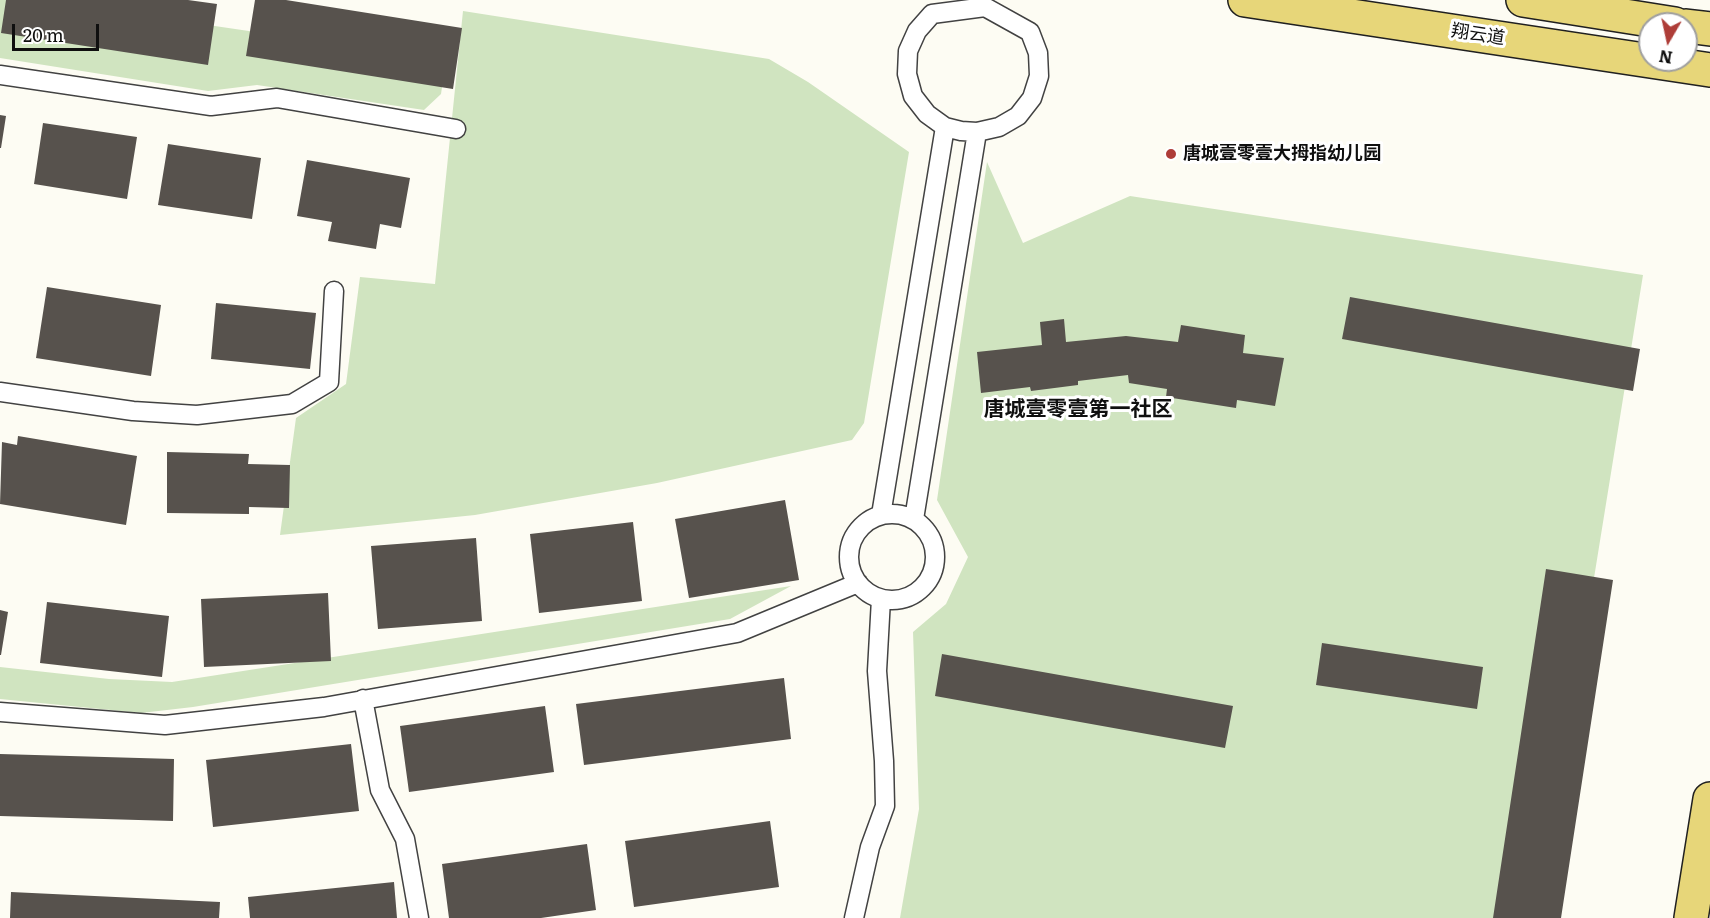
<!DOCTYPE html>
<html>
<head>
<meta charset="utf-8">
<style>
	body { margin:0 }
	#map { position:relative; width:1710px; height:918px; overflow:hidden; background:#fdfcf3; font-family:Literata,serif }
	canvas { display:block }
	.north { position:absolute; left:1638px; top:12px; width:60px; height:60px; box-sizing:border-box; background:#fff; border:2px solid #9f9f9f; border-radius:50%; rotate:189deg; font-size:16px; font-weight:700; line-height:24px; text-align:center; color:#0f0f0f }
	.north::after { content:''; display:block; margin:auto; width:21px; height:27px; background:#ae3d38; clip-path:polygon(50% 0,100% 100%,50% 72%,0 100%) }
	.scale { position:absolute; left:12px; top:24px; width:87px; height:27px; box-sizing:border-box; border:3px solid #0f0f0f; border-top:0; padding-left:8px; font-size:18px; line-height:21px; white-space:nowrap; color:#0f0f0f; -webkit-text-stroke:4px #fff; paint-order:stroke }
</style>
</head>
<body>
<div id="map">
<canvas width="1710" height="918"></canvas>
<div class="north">N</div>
<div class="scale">20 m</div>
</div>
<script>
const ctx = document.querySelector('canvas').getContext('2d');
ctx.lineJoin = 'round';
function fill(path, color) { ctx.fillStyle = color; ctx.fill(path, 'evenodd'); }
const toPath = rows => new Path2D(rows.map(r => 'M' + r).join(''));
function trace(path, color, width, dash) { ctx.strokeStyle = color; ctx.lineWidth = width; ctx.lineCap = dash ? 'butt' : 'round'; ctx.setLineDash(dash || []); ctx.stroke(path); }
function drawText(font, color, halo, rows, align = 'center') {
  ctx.font = font + ' Literata,"Noto Sans SC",serif'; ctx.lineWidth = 6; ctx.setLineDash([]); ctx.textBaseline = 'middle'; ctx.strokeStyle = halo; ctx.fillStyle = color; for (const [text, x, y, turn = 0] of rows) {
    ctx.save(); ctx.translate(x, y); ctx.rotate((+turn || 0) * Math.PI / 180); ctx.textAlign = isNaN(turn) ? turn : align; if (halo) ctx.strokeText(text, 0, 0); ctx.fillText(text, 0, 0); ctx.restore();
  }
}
fill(toPath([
	[0,0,38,0,446,60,441,94,424,110,257,85,208,91,0,58],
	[463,11,769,59,808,82,909,152,864,423,852,440,657,483,475,515,280,535,296,418,346,384,360,277,435,284],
	[987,162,1023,243,1130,196,1643,275,1539,918,900,918,919,809,913,632,946,604,968,557,937,500],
	[791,586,730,619,193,707,141,713,0,699,0,667,109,679,172,682]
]), '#d0e4c0');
fill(toPath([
	[6,0,188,0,217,4,208,65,1,33],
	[255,0,286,0,462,28,453,89,246,56],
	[0,115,6,116,1,148,0,148],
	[43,123,137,137,127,199,34,184],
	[168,144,261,158,252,219,158,205],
	[307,160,410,178,401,228,380,224,376,249,328,241,332,222,297,216],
	[47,287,161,305,151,376,36,358],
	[1350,297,1640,349,1633,391,1342,339],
	[216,303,316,313,310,369,211,359],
	[1064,319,1066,342,1126,336,1178,342,1181,325,1245,335,1243,353,1284,358,1275,406,1237,400,1236,408,1166,397,1167,389,1129,383,1128,375,1078,381,1078,385,1031,391,1030,387,981,393,977,352,1042,345,1040,322],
	[18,436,137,456,126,525,0,504,2,442,17,445],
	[167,452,249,454,248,464,290,465,289,508,249,507,249,514,167,513],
	[785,500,799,580,689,598,675,519],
	[633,522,642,601,539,613,530,534],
	[476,538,482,621,378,629,371,546],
	[1546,569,1613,580,1561,918,1493,918],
	[328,593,331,661,204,667,201,599],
	[47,602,169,616,162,677,40,663],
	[0,610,8,612,1,655,0,655],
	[1322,643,1483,667,1477,709,1316,685],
	[942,654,1233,706,1225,748,935,696],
	[784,678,791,739,584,765,576,704],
	[545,706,554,772,409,792,400,726],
	[351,744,359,811,213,827,206,760],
	[0,754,174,759,173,821,0,816],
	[770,821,779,887,634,907,625,841],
	[587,844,596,910,541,918,449,918,442,864],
	[394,882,397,918,250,918,248,897],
	[11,892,220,902,219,918,10,918]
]), '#57524d');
const service = toPath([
	[985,7,1030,32,1038,53,1039,76,1032,98,1018,116,999,127,977,132,961,131,945,127,927,114,913,96,907,74,908,51,917,31,932,14,985,7],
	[0,75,211,106,277,98,456,129],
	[0,392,133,411,197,415,292,404,329,382,334,291],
	'849 557a43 43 0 1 1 86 0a43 43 0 1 1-86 0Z',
	[881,515,945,127],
	[914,519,977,132],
	[363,699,380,790,405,839,419,918],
	[0,712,165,725,324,707,737,633,858,583],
	[854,918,870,847,885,806,884,761,877,671,881,599]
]);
const primary = toPath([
	[1245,0,1710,70],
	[1523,0,1675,24],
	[1686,26,1710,29],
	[1691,918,1710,799]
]);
trace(service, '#424242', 21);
trace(primary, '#202020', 36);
trace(service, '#fff', 18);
trace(primary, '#e7d679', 33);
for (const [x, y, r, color] of [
	[1171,154,6,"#ae3d38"]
]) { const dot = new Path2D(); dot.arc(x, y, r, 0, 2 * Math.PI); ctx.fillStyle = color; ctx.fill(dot); trace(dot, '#fff', 2); }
drawText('18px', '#0f0f0f', '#fff', [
	["翔云道",1478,35,9]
]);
drawText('bold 18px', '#0f0f0f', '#fff', [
	["唐城壹零壹大拇指幼儿园",1183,154]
], 'left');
drawText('bold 21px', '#0f0f0f', '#fff', [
	["唐城壹零壹第一社区",1078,410]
]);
</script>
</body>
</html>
